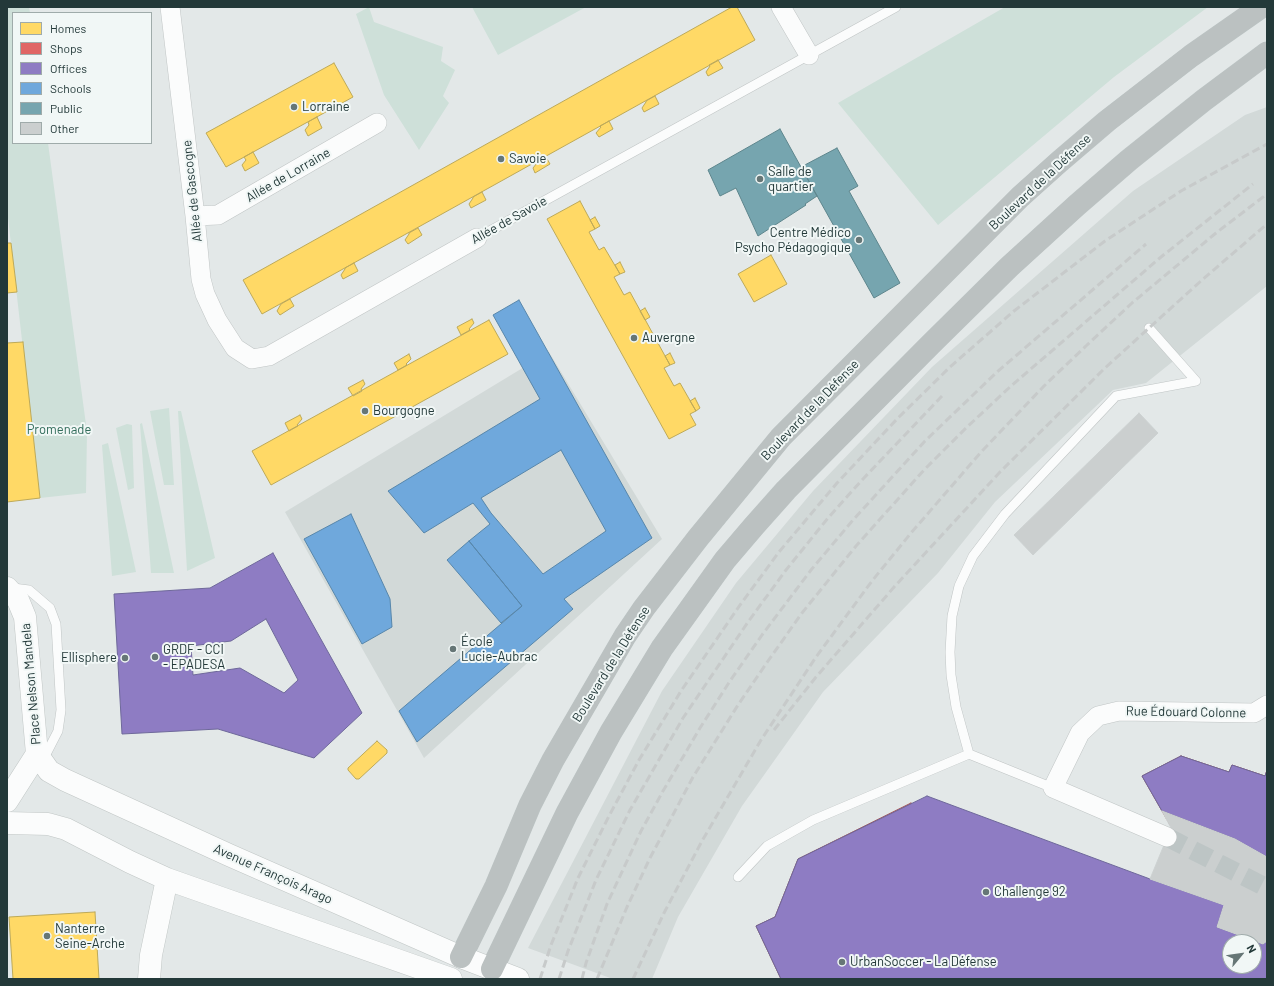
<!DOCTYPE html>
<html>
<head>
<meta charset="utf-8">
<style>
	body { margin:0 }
	#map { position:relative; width:1274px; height:986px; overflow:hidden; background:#e3e8e8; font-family:Barlow,sans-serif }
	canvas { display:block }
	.frame { position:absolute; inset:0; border:8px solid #233939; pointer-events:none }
	.legend { position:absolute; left:12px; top:12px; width:140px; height:132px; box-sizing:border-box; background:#f1f7f6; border:1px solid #9fabaa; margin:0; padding:5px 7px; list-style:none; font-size:12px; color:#233939 }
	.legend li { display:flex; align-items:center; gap:8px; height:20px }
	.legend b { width:20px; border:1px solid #9fabaa }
	.north { position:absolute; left:1222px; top:934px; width:40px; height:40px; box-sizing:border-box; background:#f1f7f6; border:1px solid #9fabaa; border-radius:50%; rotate:61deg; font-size:11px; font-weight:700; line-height:16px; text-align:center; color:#233939 }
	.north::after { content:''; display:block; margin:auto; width:14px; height:18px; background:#667676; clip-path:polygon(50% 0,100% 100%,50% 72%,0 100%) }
</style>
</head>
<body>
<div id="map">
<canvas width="1274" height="986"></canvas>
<div class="frame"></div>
<ul class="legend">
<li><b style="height:11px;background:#ffd966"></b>Homes</li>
<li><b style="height:11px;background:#e06666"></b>Shops</li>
<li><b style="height:11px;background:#8e7cc3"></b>Offices</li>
<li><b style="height:11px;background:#6fa8dc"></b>Schools</li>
<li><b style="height:11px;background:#76a5af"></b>Public</li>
<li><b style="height:11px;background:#cbcfcf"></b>Other</li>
</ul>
<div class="north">N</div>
</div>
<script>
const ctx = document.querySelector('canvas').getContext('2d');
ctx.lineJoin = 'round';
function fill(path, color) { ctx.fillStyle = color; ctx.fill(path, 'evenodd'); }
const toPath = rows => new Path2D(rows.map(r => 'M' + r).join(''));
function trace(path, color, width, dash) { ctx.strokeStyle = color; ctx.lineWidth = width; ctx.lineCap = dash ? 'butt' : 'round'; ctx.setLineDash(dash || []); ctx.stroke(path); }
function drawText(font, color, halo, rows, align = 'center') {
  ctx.font = font + ' Barlow,sans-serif'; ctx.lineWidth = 4; ctx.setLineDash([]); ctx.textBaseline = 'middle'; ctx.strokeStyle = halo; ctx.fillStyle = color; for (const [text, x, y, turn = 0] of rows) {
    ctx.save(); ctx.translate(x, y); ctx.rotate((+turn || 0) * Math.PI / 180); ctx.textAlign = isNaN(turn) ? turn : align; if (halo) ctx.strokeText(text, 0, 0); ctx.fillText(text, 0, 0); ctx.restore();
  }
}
fill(toPath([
	[1267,107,1267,286,1146,383,1113,390,995,502,938,573,823,692,742,806,678,917,652,979,613,979,528,948,662,691,736,583,813,491,932,367,1133,191,1245,115],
	[549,352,662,539,424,758,285,512]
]), '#d2d9d8');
fill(toPath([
	[7,7,29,7,30,13,13,13,13,143,48,143,87,432,86,493,40,498,7,209],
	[369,7,374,22,443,47,441,61,455,70,443,96,449,103,419,150,384,95,356,14],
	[472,7,586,7,498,55],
	[1005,7,1208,7,1114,77,938,225,838,103],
	[169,408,174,485,164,485,150,411],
	[178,411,181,411,215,558,187,571],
	[142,423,174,573,151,573,140,424],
	[127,424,132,425,134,488,128,490,116,428],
	[108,443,136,572,112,576,102,445]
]), '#cee0d9');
const homes = toPath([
	[732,7,737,7,755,40,262,314,243,280,732,7],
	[718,60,723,68,708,76,706,72,710,66,709,65,718,60],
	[334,63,353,97,226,167,206,133,334,63],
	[655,96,659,104,644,112,642,108,646,102,646,101,655,96],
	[317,117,322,128,308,136,305,130,309,125,308,122,317,117],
	[609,121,613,129,599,137,596,133,601,127,600,126,609,121],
	[253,152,259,163,245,171,242,165,246,160,244,157,253,152],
	[546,157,550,164,535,173,533,168,537,163,537,162,546,157],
	[482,192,486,200,471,208,469,204,473,198,473,197,482,192],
	[580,201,595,229,589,232,599,250,604,247,620,274,614,277,624,295,630,292,670,365,664,368,674,386,680,383,696,411,690,414,696,425,669,439,547,219,580,201],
	[595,217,600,226,595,229,590,220,595,217],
	[418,228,422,235,408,244,405,240,409,234,409,233,418,228],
	[7,243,11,243,17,292,7,293,7,243],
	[771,255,787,284,754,302,738,274,771,255],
	[620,262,625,272,620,274,615,265,620,262],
	[354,263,358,271,343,279,341,275,345,269,345,268,354,263],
	[290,299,294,306,280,315,277,311,281,304,290,299],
	[645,308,650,317,645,320,640,311,645,308],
	[472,319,474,323,469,329,470,330,461,335,457,327,472,319],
	[489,320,508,354,271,485,252,451,489,320],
	[23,342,40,498,7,502,7,343,23,342],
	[670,353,675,363,670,365,665,356,670,353],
	[409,354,411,359,406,364,407,365,398,370,394,363,409,354],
	[363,380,365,384,361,389,362,391,353,396,348,388,363,380],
	[695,398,700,408,696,411,690,401,695,398],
	[300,415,302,419,297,425,298,426,289,431,285,423,300,415],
	[377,741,387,750,387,753,359,779,356,779,348,770,348,768,377,741],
	[95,912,99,979,13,979,9,917,95,912]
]);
fill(homes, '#ffd966');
trace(homes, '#bda958', 1);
const shops = toPath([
	[1181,756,1229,772,1232,765,1265,776,1267,770,1267,845,1255,841,1253,845,1181,819,1170,825,1142,776,1181,756],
	[911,803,946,879,909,979,781,979,756,926,775,917,798,859,911,803],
	[869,862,890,908,877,941,832,963,799,893,869,862],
	[913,968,943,979,909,979,913,968]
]);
fill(shops, '#e06666');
trace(shops, '#a75858', 1);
const offices = toPath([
	[273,553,362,713,314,758,218,729,122,734,114,594,210,588,273,553],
	[266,619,298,680,284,693,240,668,193,675,191,646,231,641,266,619],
	[1181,756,1229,772,1232,765,1265,776,1267,770,1267,857,1235,839,1162,811,1142,776,1181,756],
	[927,796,1150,879,1224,905,1217,927,1263,944,1267,941,1267,979,781,979,756,926,775,917,798,859,927,796],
	[1230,942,1254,942,1254,966,1230,966,1230,942]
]);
fill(offices, '#8e7cc3');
trace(offices, '#6e689a', 1);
const schools = toPath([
	[519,300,652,538,564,599,573,609,417,742,399,711,522,606,469,541,490,524,473,503,424,533,388,491,540,399,493,315,519,300],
	[561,450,606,531,543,574,491,513,481,498,561,450],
	[351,514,390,599,392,627,362,644,304,539,351,514],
	[469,541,522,606,501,623,447,560,469,541]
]);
fill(schools, '#6fa8dc');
trace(schools, '#5887ab', 1);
const public = toPath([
	[780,129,817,196,805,204,806,205,758,236,736,188,720,196,708,170,780,129],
	[837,148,858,186,849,191,900,283,874,298,801,167,837,148]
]);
fill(public, '#76a5af');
trace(public, '#5d858c', 1);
const building = toPath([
	[1139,413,1158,433,1033,555,1014,535,1139,413],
	[1162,811,1235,839,1267,857,1267,941,1263,944,1217,927,1224,905,1150,879,1171,828,1162,811]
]);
fill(building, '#cbcfcf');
trace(building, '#ccd1d1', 1);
trace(toPath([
	[1167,837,1267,888]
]), '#bdc5c5', 19, [19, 10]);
const lane = toPath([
	[477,238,896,7],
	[1149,328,1196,381],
	[13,588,29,590,50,608,56,624,61,710,58,731,43,760],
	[969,754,956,707,951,675,950,652,952,616,959,586,973,556,1005,514,1116,396,1196,381],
	[738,877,767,846,813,820,969,754,1053,788]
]);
const street = toPath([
	[170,7,195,216,201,279,205,294,217,320,235,348,252,359,269,356,477,238],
	[781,7,809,55],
	[195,216,218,215,377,123],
	[1167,837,1053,788,1080,733,1098,716,1119,711,1254,713,1267,705]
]);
const secondary = toPath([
	[7,588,18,600,25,617,37,754,7,801],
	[37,754,49,771,65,780,229,855,461,957,518,979],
	[7,823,48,824,66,829,130,862,167,879,451,979],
	[149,979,151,955,167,879]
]);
const highway = toPath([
	[461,957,496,886,530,805,553,760,625,636,644,608,698,538,781,437,1020,197,1059,162,1107,121,1191,56,1261,7],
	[492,969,567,813,611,732,662,648,725,560,754,526,786,490,931,344,1009,267,1077,205,1129,160,1204,100,1267,53]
]);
trace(lane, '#c0c5c5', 10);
trace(street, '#c0c5c5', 20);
trace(secondary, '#c0c6c5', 23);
trace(highway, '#bcc4c4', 23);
trace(lane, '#fbfcfc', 9);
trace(street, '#fbfcfc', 19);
trace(secondary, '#fbfcfc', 22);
trace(highway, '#bbc1c1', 22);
trace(toPath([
	[774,730,816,677,895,586,1000,472,1105,368,1149,328,1202,280,1267,224],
	[540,979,551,945,578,878,609,816,639,760,681,691,740,605,779,552,837,483,897,419,950,367,1014,311,1105,241,1181,191,1267,144],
	[559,979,568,951,596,880,630,810,683,718,748,622,786,570,828,518,862,480,942,396],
	[582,979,586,963,607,904,641,831,663,791,700,728,730,681,762,635,811,570,853,520,925,441,997,372,1146,244],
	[597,979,627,907,650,858,693,777,738,705,768,661,802,613,856,546,924,470,966,428,1011,386,1161,257,1253,184],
	[633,979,664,913,702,841,761,740,816,657,872,581,911,533,982,451,1044,386,1087,345,1132,303,1216,233,1267,194]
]), '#c7caca', 3, [8, 4]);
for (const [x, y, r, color] of [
	[294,107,4,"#667676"],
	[501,159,4,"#667676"],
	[760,179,4,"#667676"],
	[859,240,4,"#667676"],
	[634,338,4,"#667676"],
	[365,411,4,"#667676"],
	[453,649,4,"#667676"],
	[155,657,4,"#667676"],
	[125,658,4,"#667676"],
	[986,892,4,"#667676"],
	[47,936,4,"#667676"],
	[842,962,4,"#667676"]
]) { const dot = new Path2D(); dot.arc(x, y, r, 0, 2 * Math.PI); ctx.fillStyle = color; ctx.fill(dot); trace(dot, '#f1f7f6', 1.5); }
drawText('13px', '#233939', '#f1f7f6', [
	["Lorraine",302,107],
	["Savoie",509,159],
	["Salle de",768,172],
	["quartier",768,187],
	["Centre Médico",851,233,"right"],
	["Psycho Pédagogique",851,248,"right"],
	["Auvergne",642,338],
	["Bourgogne",373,411],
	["École",461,642],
	["Lucie-Aubrac",461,657],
	["GRDF - CCI",163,650],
	["- EPADESA",163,665],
	["Ellisphere",117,658,"right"],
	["Challenge 92",994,892],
	["Nanterre",55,929],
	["Seine-Arche",55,944],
	["UrbanSoccer - La Défense",850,962]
], 'left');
drawText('13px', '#233939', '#f1f7f6', [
	["Allée de Lorraine",288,175,-30],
	["Boulevard de la Défense",1040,182,-43],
	["Allée de Gascogne",192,191,-96],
	["Allée de Savoie",509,220,-29],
	["Boulevard de la Défense",810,410,-46],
	["Boulevard de la Défense",611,664,-58],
	["Place Nelson Mandela",31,684,-95],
	["Rue Édouard Colonne",1186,712,1],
	["Avenue François Arago",273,874,24]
]);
drawText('13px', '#316c5a', '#f1f7f6', [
	["Promenade",59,430]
]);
</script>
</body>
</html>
